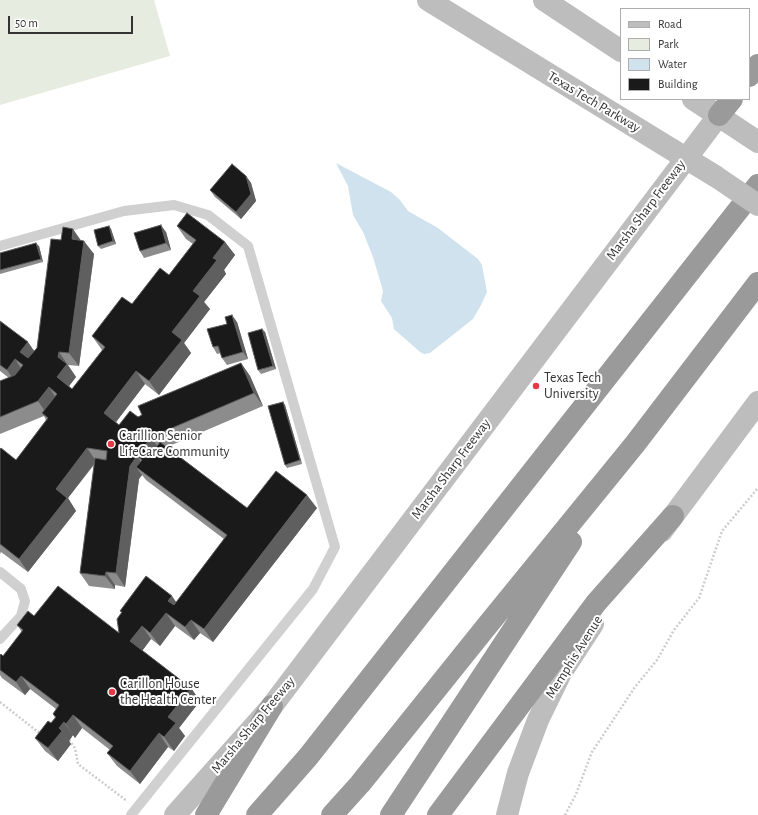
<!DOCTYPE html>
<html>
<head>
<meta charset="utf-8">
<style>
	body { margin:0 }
	#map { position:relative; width:758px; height:815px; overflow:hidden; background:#fff; font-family:"Alegreya Sans",sans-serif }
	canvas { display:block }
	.legend { position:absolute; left:620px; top:8px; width:130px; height:92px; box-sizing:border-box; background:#fff; border:1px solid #adadad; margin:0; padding:5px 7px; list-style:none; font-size:12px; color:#333 }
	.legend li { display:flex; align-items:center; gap:8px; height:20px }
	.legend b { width:20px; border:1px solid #adadad }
	.scale { position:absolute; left:8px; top:16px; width:125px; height:18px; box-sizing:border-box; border:2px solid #333; border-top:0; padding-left:5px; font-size:12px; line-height:14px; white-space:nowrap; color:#333; -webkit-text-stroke:3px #fff; paint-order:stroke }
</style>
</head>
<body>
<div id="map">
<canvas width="758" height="815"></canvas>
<ul class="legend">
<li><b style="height:5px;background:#bdbdbd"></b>Road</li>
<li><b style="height:11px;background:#e6ecdf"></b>Park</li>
<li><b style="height:11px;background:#cfe2ee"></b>Water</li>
<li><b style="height:11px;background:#1a1a1a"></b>Building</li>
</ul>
<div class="scale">50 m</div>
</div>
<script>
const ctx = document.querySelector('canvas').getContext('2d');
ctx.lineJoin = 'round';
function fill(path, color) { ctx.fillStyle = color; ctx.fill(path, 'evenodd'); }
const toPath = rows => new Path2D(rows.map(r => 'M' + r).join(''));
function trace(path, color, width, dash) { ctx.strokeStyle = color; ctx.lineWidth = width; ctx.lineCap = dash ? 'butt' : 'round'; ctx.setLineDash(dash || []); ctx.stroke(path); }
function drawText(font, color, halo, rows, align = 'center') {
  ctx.font = font + ' "Alegreya Sans",sans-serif'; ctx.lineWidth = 4; ctx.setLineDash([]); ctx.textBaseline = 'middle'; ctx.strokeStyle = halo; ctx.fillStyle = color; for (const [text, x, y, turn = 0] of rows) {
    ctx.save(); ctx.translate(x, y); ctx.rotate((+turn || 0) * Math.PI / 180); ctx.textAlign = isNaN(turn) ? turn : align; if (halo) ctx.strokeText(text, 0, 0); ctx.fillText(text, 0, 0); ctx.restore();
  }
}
fill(toPath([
	[0,0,154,0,170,56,0,105]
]), '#e6ecdf');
fill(toPath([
	[336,163,391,192,400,200,408,211,438,228,478,259,482,265,487,292,481,305,473,319,430,353,424,354,420,352,394,329,392,318,381,301,383,291,373,257,363,232,353,215,348,186]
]), '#cfe2ee');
trace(toPath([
	[0,702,38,732,43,731],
	[69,740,75,748,78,764,127,801],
	[565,815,576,794,592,752,635,687,657,660,674,630,699,598,722,531,758,488]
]), '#cdcdcd', 2.5, [2, 2]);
trace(toPath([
	[0,246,124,211,174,205,208,215,248,246,335,547,313,589,131,815],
	[0,572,21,589,25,601,21,616,0,639]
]), '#d0d0d0', 10);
trace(toPath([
	[428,0,715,176],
	[544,0,621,51],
	[693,99,758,142],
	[662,531,758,402],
	[175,815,272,706,719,115],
	[507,815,518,773,538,720,561,673,593,624]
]), '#bdbdbd', 22);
trace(toPath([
	[749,76,758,65],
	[719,115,732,99],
	[206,815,272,706],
	[257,815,308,757,758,185],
	[332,815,360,784,486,627,635,444,758,283],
	[391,815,571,542],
	[438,815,596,603,673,516]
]), '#9a9a9a', 22);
trace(toPath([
	[715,176,758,205]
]), '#bdbdbd', 22);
fill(toPath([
	[246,176,251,183,256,201,241,219,215,197,210,190],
	[109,226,111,229,116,244,101,249,98,246],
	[177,226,225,242,235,255,224,270,226,274,204,302,210,309,184,343,191,353,159,395,145,384,116,422,119,425,142,415,241,363,250,376,263,406,167,447,247,508,317,508,213,642,200,633,194,640,175,626,160,646,151,639,142,651,191,688,200,701,179,728,185,736,174,751,168,747,140,784,117,766,107,753,110,750,82,728,75,738,73,735,69,741,71,744,58,761,45,751,35,738,51,723,55,718,53,714,56,709,30,689,25,695,2,678,0,675,0,655,3,656,22,632,17,625,34,616,119,633,122,613,120,611,177,602,224,539,146,480,142,475,139,479,125,587,115,585,115,589,89,586,80,573,94,465,68,498,76,511,28,572,1,552,0,554,0,449,16,460,46,420,44,416,0,434,0,381,9,378,0,371,0,321,34,351,37,348,61,240,81,240,94,254,79,366,68,365,76,377,69,386,72,389,102,350,92,336,169,275,193,244,186,239],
	[166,232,171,250,144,258,140,251],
	[39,246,43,262,0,274,0,253],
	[237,322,248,359,227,365,222,358,221,353,217,354,213,347],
	[262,329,265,332,276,369,261,374,258,370],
	[283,402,285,405,302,464,287,468,285,465]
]), '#8c8c8c');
fill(toPath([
	[246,176,251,183,256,201,241,219,236,212],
	[161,225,166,232,171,250,166,243],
	[109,226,111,229,116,244,113,241],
	[73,229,82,242,72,239],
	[84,241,94,254,79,366,69,353],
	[225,242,235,255,224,270,226,274,204,302,210,309,184,343,191,353,159,395,149,381,172,332,193,291,213,258],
	[36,243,39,246,43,262,41,259],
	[232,315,237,322,248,359,243,352],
	[262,329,265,332,276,369,273,366],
	[28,342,37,355,29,365,20,352],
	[59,352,76,377,66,390,57,377],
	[15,359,24,373,16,383,7,370],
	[241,363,250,376,263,406,254,393],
	[136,371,145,384,113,426,104,413],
	[49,387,58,401,47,414,38,401],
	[283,402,285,405,302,464,300,460],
	[151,437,160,450,153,460,144,447],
	[87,448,96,461,68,498,76,511,28,572,19,559,56,489],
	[137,456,146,469,136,467,142,475,139,479,125,587,116,573,130,466],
	[307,495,317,508,213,642,204,629],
	[106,572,115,585,115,589,105,576],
	[172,596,181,609,177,614,168,601],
	[166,613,175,626,160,646,150,633],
	[191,620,200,633,194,640,185,627],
	[142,626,151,639,139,655,130,641],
	[21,676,30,689,25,695,16,682],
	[191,688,200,701,179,728,185,736,174,751,164,737,168,717],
	[73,715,82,728,75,738,66,724],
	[64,722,73,735,69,741,71,744,58,761,48,748,59,728],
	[159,733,168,747,140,784,130,771]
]), '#5f5f5f');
const building = toPath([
	[232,164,246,176,251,194,236,212,210,190,232,164],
	[187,213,225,242,213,258,217,260,193,291,200,296,172,332,182,340,149,381,136,371,104,413,119,425,130,411,138,417,142,415,138,406,241,363,254,393,151,437,144,447,152,453,160,442,247,508,276,471,307,495,204,629,191,620,185,627,166,613,150,633,142,626,130,641,191,688,168,717,176,723,164,737,159,733,130,771,107,753,113,746,73,715,66,724,64,722,59,728,62,731,48,748,35,738,48,721,51,723,56,717,53,714,59,705,21,676,16,682,0,670,0,655,1,654,3,656,23,630,17,625,28,611,34,616,58,586,119,633,117,619,122,612,120,611,146,576,172,596,168,601,174,605,227,535,136,467,142,460,137,456,130,466,116,573,106,572,105,576,80,573,95,458,106,460,107,451,87,448,56,489,67,498,19,559,0,544,0,449,1,448,16,460,48,418,42,413,57,394,49,387,38,401,0,417,0,381,15,375,23,365,15,359,7,370,0,365,0,321,28,342,20,352,28,358,37,348,51,239,61,240,63,227,73,229,72,239,84,241,69,353,59,352,58,357,67,364,57,377,72,389,105,347,92,336,122,297,132,304,160,268,169,275,196,240,177,226,187,213],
	[161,225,166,243,140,251,134,233,161,225],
	[109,226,113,241,98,246,94,230,109,226],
	[36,243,41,259,0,270,0,253,36,243],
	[232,315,243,352,222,358,218,346,213,347,207,329,227,324,225,317,232,315],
	[262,329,273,366,258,370,248,333,262,329],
	[283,402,300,460,285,465,268,406,283,402]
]);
fill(building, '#1a1a1a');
trace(building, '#5f5f5f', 1);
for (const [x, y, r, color] of [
	[536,386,4,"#e63946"],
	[111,444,4,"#e63946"],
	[112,692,4,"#e63946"]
]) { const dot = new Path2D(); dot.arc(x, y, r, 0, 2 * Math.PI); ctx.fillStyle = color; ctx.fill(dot); trace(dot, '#fff', 1.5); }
drawText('14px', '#333', '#fff', [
	["Texas Tech Parkway",594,102,31],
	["Marsha Sharp Freeway",646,210,-53],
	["Marsha Sharp Freeway",451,469,-53],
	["Memphis Avenue",574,657,-58],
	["Marsha Sharp Freeway",253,725,-50]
]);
drawText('14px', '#333', '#fff', [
	["Texas Tech",544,378],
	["University",544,394],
	["Carillion Senior",119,436],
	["LifeCare Community",119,452],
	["Carillon House",120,684],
	["the Health Center",120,700]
], 'left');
</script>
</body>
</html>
